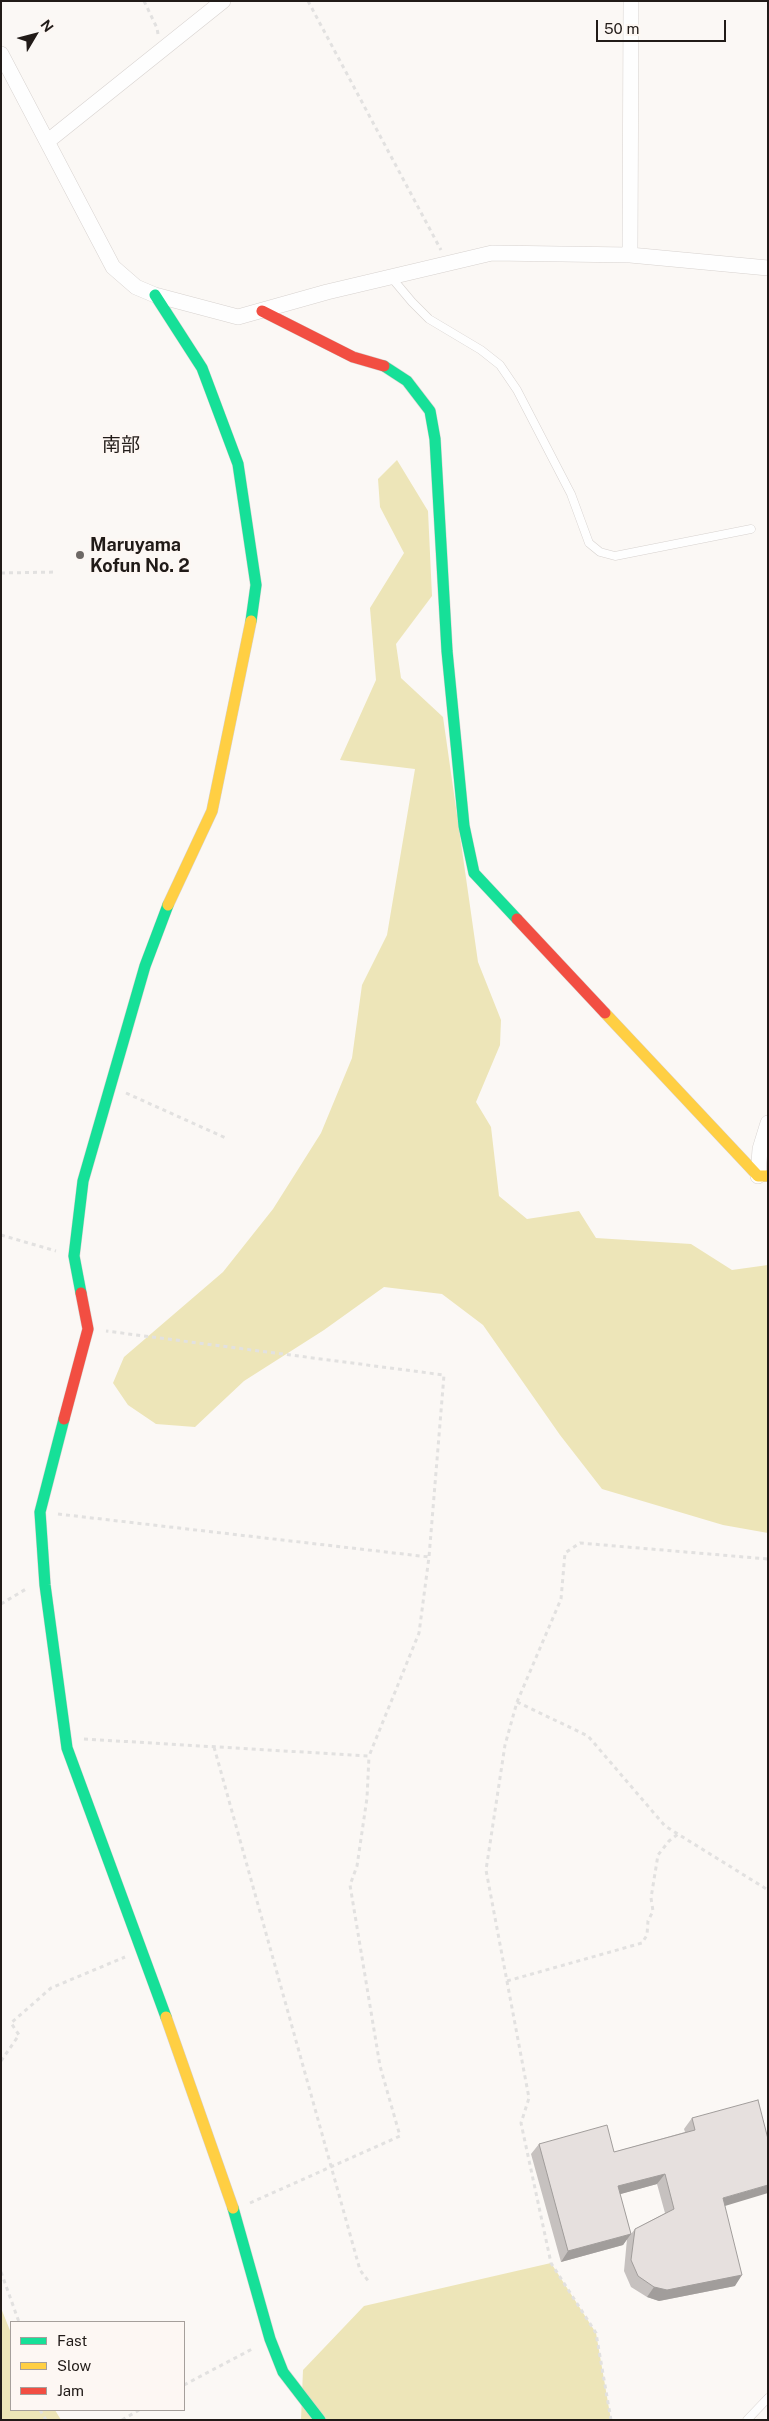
<!DOCTYPE html>
<html>
<head>
<meta charset="utf-8">
<style>
	body { margin:0 }
	#map { position:relative; width:769px; height:2421px; overflow:hidden; background:#fbf8f5; font-family:"Public Sans",sans-serif }
	canvas { display:block }
	.frame { position:absolute; inset:0; border:2px solid #211b18; pointer-events:none }
	.legend { position:absolute; left:10px; top:2321px; width:175px; height:90px; box-sizing:border-box; background:#fdf7f3; border:1px solid #a59f9b; margin:0; padding:6px 9px; list-style:none; font-size:15px; color:#211b18 }
	.legend li { display:flex; align-items:center; gap:10px; height:25px }
	.legend b { width:25px; border:1px solid #a59f9b }
	.north { position:absolute; left:10px; top:10px; width:50px; height:50px; -webkit-text-stroke:4px #fdf7f3; paint-order:stroke; rotate:53deg; font-size:14px; font-weight:700; line-height:20px; text-align:center; color:#211b18 }
	.north::after { content:''; display:block; margin:auto; width:18px; height:22px; background:#211b18; clip-path:polygon(50% 0,100% 100%,50% 72%,0 100%) }
	.scale { position:absolute; left:596px; top:20px; width:130px; height:22px; box-sizing:border-box; border:2px solid #211b18; border-top:0; padding-left:6px; font-size:15px; line-height:18px; white-space:nowrap; color:#211b18; -webkit-text-stroke:4px #fdf7f3; paint-order:stroke }
</style>
</head>
<body>
<div id="map">
<canvas width="769" height="2421"></canvas>
<div class="frame"></div>
<ul class="legend">
<li><b style="height:6px;background:#16e098"></b>Fast</li>
<li><b style="height:6px;background:#ffcf43"></b>Slow</li>
<li><b style="height:6px;background:#f24e42"></b>Jam</li>
</ul>
<div class="north">N</div>
<div class="scale">50 m</div>
</div>
<script>
const ctx = document.querySelector('canvas').getContext('2d');
ctx.lineJoin = 'round';
function fill(path, color) { ctx.fillStyle = color; ctx.fill(path, 'evenodd'); }
const toPath = rows => new Path2D(rows.map(r => 'M' + r).join(''));
function trace(path, color, width, dash) { ctx.strokeStyle = color; ctx.lineWidth = width; ctx.lineCap = dash ? 'butt' : 'round'; ctx.setLineDash(dash || []); ctx.stroke(path); }
function drawText(font, color, halo, rows, align = 'center') {
  ctx.font = font + ' "Public Sans","Noto Sans JP",sans-serif'; ctx.lineWidth = 4.5; ctx.setLineDash([]); ctx.textBaseline = 'middle'; ctx.strokeStyle = halo; ctx.fillStyle = color; for (const [text, x, y, turn = 0] of rows) {
    ctx.save(); ctx.translate(x, y); ctx.rotate((+turn || 0) * Math.PI / 180); ctx.textAlign = isNaN(turn) ? turn : align; if (halo) ctx.strokeText(text, 0, 0); ctx.fillText(text, 0, 0); ctx.restore();
  }
}
fill(toPath([
	[397,460,428,511,432,596,396,644,401,678,443,717,478,962,501,1020,500,1045,476,1102,491,1127,499,1196,527,1219,579,1211,596,1238,691,1244,732,1270,768,1265,768,1533,723,1525,602,1489,560,1435,483,1325,442,1294,384,1287,324,1330,244,1381,195,1427,156,1424,128,1405,113,1383,124,1357,223,1272,273,1209,321,1133,352,1058,362,985,387,935,415,769,340,760,376,680,370,608,404,553,380,507,378,479],
	[551,2263,596,2333,611,2420,301,2420,303,2370,364,2306],
	[1,2308,11,2333,11,2410,55,2410,61,2420,1,2420]
]), '#ede5b8');
const lane = toPath([
	[391,277,412,302,429,319,481,350,500,365,517,390,571,494,589,543,600,552,615,556,751,529],
	[747,2420,768,2398]
]);
const street = toPath([
	[1,54,113,267,136,287,155,295,238,317,327,292,492,253,630,255,768,268],
	[48,141,223,1],
	[630,255,631,1],
	[758,1176,760,1149,768,1123]
]);
const fast = toPath([
	[155,295,202,368,238,464,256,585,251,621],
	[384,366,407,381,430,411,435,439,447,651,464,826,474,873,517,919],
	[81,1293,74,1256,83,1181,145,966,168,905],
	[64,1419,40,1512,45,1585,67,1748,166,2017],
	[233,2208,270,2339,283,2372,320,2420]
]);
const slow = toPath([
	[168,905,212,811,251,621],
	[605,1013,758,1176,768,1176],
	[166,2017,233,2208]
]);
const jam = toPath([
	[262,311,353,357,384,366],
	[517,919,605,1013],
	[64,1419,88,1329,81,1293]
]);
trace(lane, '#d7d2cf', 9);
trace(street, '#d7d2cf', 16);
trace(fast, '#d7d2cf', 12);
trace(slow, '#d7d2cf', 12);
trace(jam, '#d7d2cf', 12);
trace(toPath([
	[144,1,157,28,158,34],
	[308,1,441,250],
	[1,573,57,572],
	[126,1093,228,1139],
	[1,1235,56,1251],
	[58,1514,429,1557],
	[1,1604,26,1589],
	[517,1702,561,1599,565,1553,580,1543,768,1559],
	[84,1739,369,1756,419,1633,429,1557,444,1375,106,1331],
	[214,1747,360,2270,369,2282],
	[507,1981,642,1943,647,1935,648,1921,653,1911,651,1898,658,1855,669,1841,678,1834],
	[1,2061,19,2035,11,2023,51,1988,125,1957],
	[250,2203,400,2136,380,2066,350,1885,357,1866,367,1798,369,1756],
	[1,2272,19,2322],
	[184,2385,254,2348],
	[40,2410,46,2420],
	[122,2420,139,2410],
	[611,2420,596,2333,551,2263,521,2123,529,2098,486,1870,505,1745,517,1702,588,1736,665,1826,768,1890]
]), '#e2e1e0', 3, [4, 4]);
trace(lane, '#fefefe', 8);
trace(street, '#fefefe', 15);
trace(fast, '#16e098', 11);
trace(slow, '#ffcf43', 11);
trace(jam, '#f24e42', 11);
fill(toPath([
	[692,2118,725,2206,735,2286,659,2301,647,2297,631,2287,624,2271,627,2239,623,2245,561,2262,531,2154,539,2144,614,2152,685,2132,684,2129],
	[657,2184,665,2213,635,2229,631,2234,620,2194]
]), '#c6c1bf');
fill(toPath([
	[665,2174,657,2184,610,2197,618,2186],
	[768,2185,768,2193,715,2209,723,2198],
	[631,2234,623,2245,561,2262,568,2251],
	[742,2275,735,2286,659,2301,647,2297,654,2287]
]), '#a19d9b');
const building = toPath([
	[758,2100,768,2139,768,2185,723,2198,742,2275,667,2290,654,2287,638,2276,631,2260,635,2229,674,2209,665,2174,618,2186,631,2234,568,2251,539,2144,607,2125,614,2152,695,2130,692,2118,758,2100]
]);
fill(building, '#e6e0de');
trace(building, '#a19d9b', 1);
for (const [x, y, r, color] of [
	[80,555,5,"#6d6865"]
]) { const dot = new Path2D(); dot.arc(x, y, r, 0, 2 * Math.PI); ctx.fillStyle = color; ctx.fill(dot); trace(dot, '#fdf7f3', 2); }
drawText('bold 18px', '#211b18', '#fdf7f3', [
	["Maruyama",90,545],
	["Kofun No. 2",90,566]
], 'left');
drawText('19px', '#211b18', '#fdf7f3', [
	["南部",121,445]
]);
</script>
</body>
</html>
